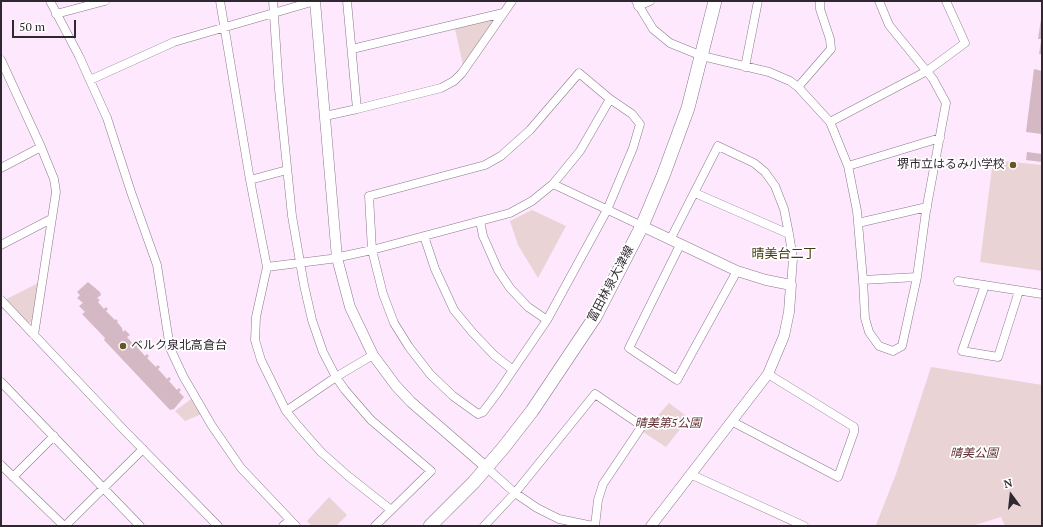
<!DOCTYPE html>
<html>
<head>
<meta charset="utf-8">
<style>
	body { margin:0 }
	#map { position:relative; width:1043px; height:527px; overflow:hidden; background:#fde8fe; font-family:"PT Serif",serif }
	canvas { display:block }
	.frame { position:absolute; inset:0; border:2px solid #302830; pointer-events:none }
	.north { position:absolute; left:991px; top:475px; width:40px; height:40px; -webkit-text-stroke:3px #fff; paint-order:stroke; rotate:345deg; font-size:11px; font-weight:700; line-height:16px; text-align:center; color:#302830 }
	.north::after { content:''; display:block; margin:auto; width:14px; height:18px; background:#302830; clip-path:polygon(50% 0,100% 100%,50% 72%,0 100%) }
	.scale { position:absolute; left:12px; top:20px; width:64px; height:18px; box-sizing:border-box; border:2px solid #302830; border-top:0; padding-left:5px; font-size:12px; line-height:14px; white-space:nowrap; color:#302830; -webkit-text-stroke:3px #fff; paint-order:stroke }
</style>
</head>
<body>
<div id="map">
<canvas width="1043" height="527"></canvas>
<div class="frame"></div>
<div class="north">N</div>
<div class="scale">50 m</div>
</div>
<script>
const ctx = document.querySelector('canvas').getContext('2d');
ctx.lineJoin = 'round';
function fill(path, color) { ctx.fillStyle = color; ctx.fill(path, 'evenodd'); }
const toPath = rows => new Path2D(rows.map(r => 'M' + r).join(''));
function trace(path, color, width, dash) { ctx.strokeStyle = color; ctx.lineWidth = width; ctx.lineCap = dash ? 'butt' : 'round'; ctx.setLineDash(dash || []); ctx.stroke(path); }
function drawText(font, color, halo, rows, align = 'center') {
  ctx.font = font + ' "PT Serif","Noto Sans JP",serif'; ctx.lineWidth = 3.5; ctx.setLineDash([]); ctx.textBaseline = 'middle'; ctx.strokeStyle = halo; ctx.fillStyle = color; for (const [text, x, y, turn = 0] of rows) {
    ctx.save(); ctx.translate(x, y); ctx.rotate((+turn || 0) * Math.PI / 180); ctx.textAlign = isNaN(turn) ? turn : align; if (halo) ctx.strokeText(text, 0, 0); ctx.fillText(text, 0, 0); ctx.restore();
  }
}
fill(toPath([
	[490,20,493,23,463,65,455,29],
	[993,160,1042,165,1042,271,980,262],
	[532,210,566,226,538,278,518,245,510,221],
	[38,283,32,321,28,324,5,300],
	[931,367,1042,385,1042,526,1005,526,1001,517,972,526,876,525,896,474],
	[191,399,202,414,185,421,175,411],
	[669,403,689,418,666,447,643,432],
	[329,497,347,515,336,526,312,526,307,521]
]), '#ead3d4');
fill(toPath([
	[1041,19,1042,39,1038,39],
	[1041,41,1042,41,1042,54,1039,54],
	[1034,69,1042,71,1042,134,1026,132],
	[1027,152,1042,154,1042,162,1026,160],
	[88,282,100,292,101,295,97,298,100,300,98,302,104,309,106,307,108,309,106,311,115,320,116,319,118,321,117,322,122,328,123,332,125,330,130,335,127,337,134,345,137,342,139,345,137,347,145,356,147,354,149,356,147,358,156,367,158,365,160,367,158,369,167,379,169,377,171,379,169,381,177,390,179,388,181,390,179,392,184,397,174,409,170,410,104,340,105,338,82,314,85,312,79,306,83,303,77,298,80,295,77,292]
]), '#d4b8c4');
const minor = toPath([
	[50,1,79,56,107,118,131,192,157,265,170,348,183,376,212,426,241,468,296,526],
	[220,1,250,180,267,267,256,317,255,340,261,360,286,411,299,427,321,452,348,476,391,510],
	[273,1,279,89,292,216,304,285,312,320,323,352,336,377,345,390,371,420,431,471,375,526],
	[347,1,357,109,441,88,454,81,462,73,512,1],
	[636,1,653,29,670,43,702,56,769,72,790,81,798,87,830,122,848,166,857,211,863,280,865,318,869,332,879,346,893,351,902,346,917,277,926,211,946,103,933,79,889,25,879,1],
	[638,6,650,1],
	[56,14,105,1],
	[352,49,503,13],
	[1,60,41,147,54,179,56,192,34,335],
	[745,67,758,1],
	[579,73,610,99,632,114,640,124,633,148,607,210,547,320,498,392,483,412,478,414,453,396,430,374,409,347,394,323,383,294,372,250,369,196,485,165,501,156,530,130,579,73],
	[90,80,174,42,315,1],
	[798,87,831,49,830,39,820,9,820,1],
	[325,116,357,109],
	[830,122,927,71,965,43,946,1],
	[848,166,940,138],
	[1,168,41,147],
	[250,180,287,170],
	[553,184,642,226],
	[695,193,789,234],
	[480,221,483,236,498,270,510,288,528,307,547,320],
	[858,223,927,207],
	[424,236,435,269,454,310,473,333,494,355,513,370],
	[670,240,718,146,754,163,765,172,775,186,784,209,789,234,793,259,791,285],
	[1,245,51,219],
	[680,245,629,348,677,380,737,271],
	[267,267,330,259,372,250,510,213,532,201,553,184,580,151,610,99],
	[863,280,917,277],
	[958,281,1042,294],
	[985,285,962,351,998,357,1019,291],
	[1,300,124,430,218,526],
	[1,382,140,526],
	[286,411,336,377,373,355],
	[733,422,838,477,854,432,854,427,768,374],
	[1,465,64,526],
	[486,467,515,493,537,508,559,519,593,526],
	[690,474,804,526],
	[13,477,54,436],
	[65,526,143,449],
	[283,526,290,520],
	[484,526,515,493,595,394,642,426,603,484,598,500,595,526]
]);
const tertiary = toPath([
	[315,1,337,258,350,307,373,355,396,386,411,402,486,467],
	[642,226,737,271,766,280,791,285,789,312,784,336,768,374,651,526]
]);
const primary = toPath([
	[430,526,474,482,504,447,532,411,595,317,642,226,663,176,688,108,715,1]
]);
trace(minor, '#8b798c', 9);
trace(tertiary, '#8b798c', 11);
trace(primary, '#8b798c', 14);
trace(minor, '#fff', 8);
trace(tertiary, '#fff', 10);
trace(primary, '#fff', 13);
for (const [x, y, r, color] of [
	[1013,165,4,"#655623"],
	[123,346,4,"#655623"]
]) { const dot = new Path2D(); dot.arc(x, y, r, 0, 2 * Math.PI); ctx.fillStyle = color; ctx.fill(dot); trace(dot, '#fff', 1.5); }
drawText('12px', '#302830', '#fff', [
	["堺市立はるみ小学校",1005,165],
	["ベルク泉北高倉台",131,346,"left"]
], 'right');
drawText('12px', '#302830', '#fff', [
	["富田林泉大津線",611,284,-62]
]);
drawText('italic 12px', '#633135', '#fff', [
	["晴美第5公園",668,424],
	["晴美公園",974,454]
]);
drawText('13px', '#453910', '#fff', [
	["晴美台二丁",784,254]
]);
</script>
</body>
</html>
